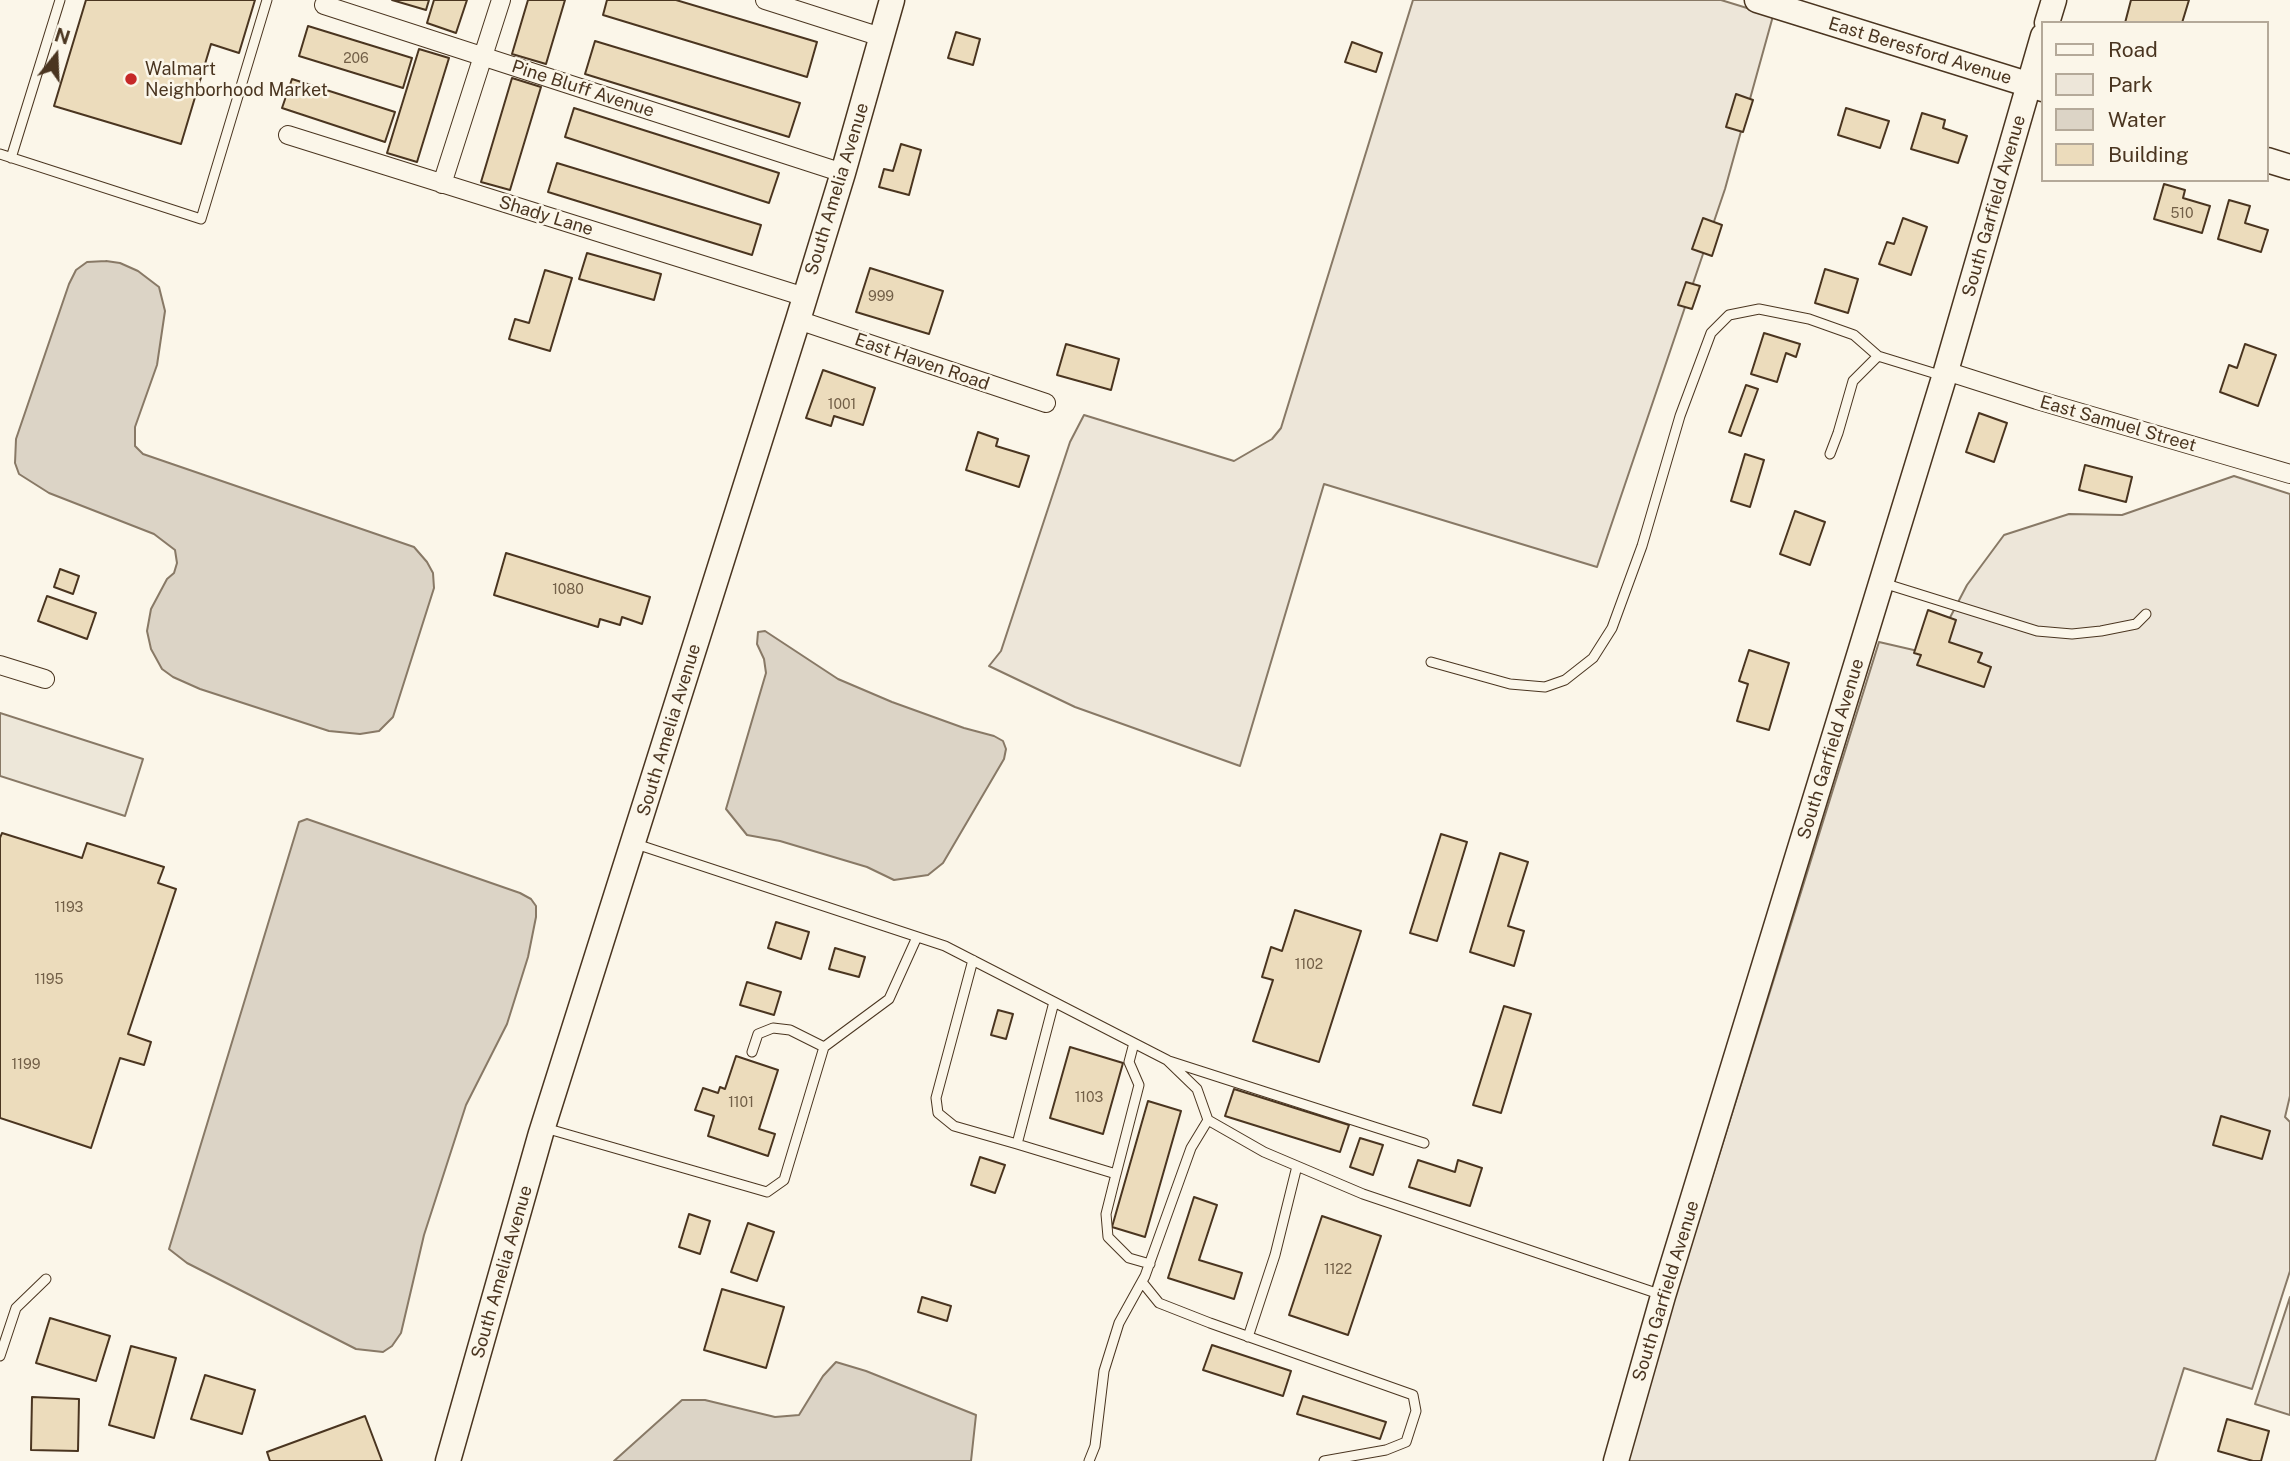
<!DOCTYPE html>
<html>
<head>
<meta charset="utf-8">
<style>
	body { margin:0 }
	#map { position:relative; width:2290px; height:1461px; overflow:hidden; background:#fbf6e9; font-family:"Public Sans",sans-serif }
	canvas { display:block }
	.legend { position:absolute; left:2041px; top:21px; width:228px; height:161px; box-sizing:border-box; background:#fbf6e9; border:2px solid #b4a999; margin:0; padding:9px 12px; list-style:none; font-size:21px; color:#4a3520 }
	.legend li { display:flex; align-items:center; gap:14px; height:35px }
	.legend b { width:35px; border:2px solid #b4a999 }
	.north { position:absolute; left:21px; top:21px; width:70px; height:70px; -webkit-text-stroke:5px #fbf6e9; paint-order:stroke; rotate:18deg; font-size:19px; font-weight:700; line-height:28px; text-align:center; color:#4a3520 }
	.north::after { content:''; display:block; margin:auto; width:24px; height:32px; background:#4a3520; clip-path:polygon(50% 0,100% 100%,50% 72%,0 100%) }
</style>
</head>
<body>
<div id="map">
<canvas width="2290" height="1461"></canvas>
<ul class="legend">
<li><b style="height:9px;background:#fbf6e9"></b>Road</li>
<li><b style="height:19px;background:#ede6d9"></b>Park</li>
<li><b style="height:19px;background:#dcd4c6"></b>Water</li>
<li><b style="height:19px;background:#ecdcbc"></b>Building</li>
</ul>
<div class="north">N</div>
</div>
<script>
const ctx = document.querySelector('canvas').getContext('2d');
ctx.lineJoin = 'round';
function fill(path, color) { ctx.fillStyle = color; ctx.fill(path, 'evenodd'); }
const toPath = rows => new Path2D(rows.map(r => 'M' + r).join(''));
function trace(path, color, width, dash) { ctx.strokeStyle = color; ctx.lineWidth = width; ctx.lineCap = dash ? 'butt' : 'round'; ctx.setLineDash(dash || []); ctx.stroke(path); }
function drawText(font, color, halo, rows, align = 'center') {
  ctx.font = font + ' "Public Sans",sans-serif'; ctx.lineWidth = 5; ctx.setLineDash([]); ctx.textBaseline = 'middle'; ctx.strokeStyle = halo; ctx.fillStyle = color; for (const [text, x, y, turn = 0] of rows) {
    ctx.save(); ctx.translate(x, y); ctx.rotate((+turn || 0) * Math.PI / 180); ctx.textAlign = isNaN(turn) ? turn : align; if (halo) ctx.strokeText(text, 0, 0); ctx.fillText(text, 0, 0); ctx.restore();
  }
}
const green = toPath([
	[1413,0,1721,0,1773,16,1725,189,1597,567,1324,484,1240,766,1075,707,989,666,1001,651,1070,442,1084,415,1234,461,1272,439,1281,428,1413,0],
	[2234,476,2290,494,2290,1096,2285,1117,2290,1122,2290,1271,2252,1389,2184,1368,2155,1461,1626,1461,1661,1341,1879,642,1931,654,1967,585,2004,535,2069,514,2122,515,2234,476],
	[2290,1297,2290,1415,2255,1404,2290,1297]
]);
fill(green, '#ede6d9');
trace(green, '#887966', 2);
const parking = toPath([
	[0,713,143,759,125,816,0,776,0,713]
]);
fill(parking, '#ede7d9');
trace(parking, '#887966', 2);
const water = toPath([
	[106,261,120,263,138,271,159,287,165,311,157,365,135,427,135,446,143,454,414,547,427,562,433,573,434,588,393,717,379,731,360,734,329,731,200,689,173,677,162,669,151,649,147,631,151,609,167,579,174,573,177,563,175,550,154,534,49,493,19,474,15,463,16,439,69,284,76,270,87,262,106,261],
	[765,631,838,679,892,702,964,728,994,736,1003,741,1006,749,1004,759,943,863,928,875,894,880,867,867,780,841,747,835,726,809,766,673,764,659,757,644,758,632,765,631],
	[307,819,520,893,531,899,536,906,536,917,528,957,507,1024,466,1105,424,1235,401,1333,392,1346,383,1352,356,1349,187,1263,169,1249,299,822,307,819],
	[836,1362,866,1371,976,1415,971,1461,614,1461,682,1400,705,1400,775,1417,799,1415,823,1376,836,1362]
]);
fill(water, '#dcd4c6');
trace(water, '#887966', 2);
const building = toPath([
	[86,0,255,0,239,53,211,44,181,144,54,106,86,0],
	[392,0,429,0,426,10,392,0],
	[434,0,467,0,456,33,427,23,434,0],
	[528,0,565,0,546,64,512,54,528,0],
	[607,0,676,0,817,42,807,77,603,15,607,0],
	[2131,0,2189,0,2182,23,2125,23,2131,0],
	[308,26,412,58,403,88,299,56,308,26],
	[956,32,980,39,973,65,948,58,956,32],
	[595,41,800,103,789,137,585,74,595,41],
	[1352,42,1382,53,1376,72,1345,62,1352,42],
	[419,49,449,58,417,162,387,153,419,49],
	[512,78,541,87,510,190,481,182,512,78],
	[292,79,395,112,385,142,282,108,292,79],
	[1736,94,1753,100,1743,132,1726,127,1736,94],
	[574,108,779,173,769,203,565,137,574,108],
	[1846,108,1889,121,1880,148,1838,135,1846,108],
	[1922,113,1945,120,1943,128,1967,136,1958,163,1911,149,1922,113],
	[901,144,921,150,909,195,879,187,884,169,893,171,901,144],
	[557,163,761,225,752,255,548,192,557,163],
	[2164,184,2185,190,2183,198,2210,206,2202,233,2154,219,2164,184],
	[2229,200,2250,206,2245,223,2268,230,2261,252,2218,239,2229,200],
	[1703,218,1722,225,1712,256,1692,249,1703,218],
	[1903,218,1927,227,1911,275,1879,264,1887,242,1894,244,1903,218],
	[587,253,661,274,654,300,579,279,587,253],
	[870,268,943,291,929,334,856,312,870,268],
	[1825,269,1858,279,1848,313,1815,303,1825,269],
	[545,270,572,278,550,351,509,339,515,319,529,323,545,270],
	[1686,282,1700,286,1692,309,1678,305,1686,282],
	[1764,333,1800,344,1796,357,1786,353,1777,382,1751,374,1764,333],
	[1066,344,1119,359,1111,390,1057,375,1066,344],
	[2245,344,2276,355,2258,406,2220,392,2229,365,2237,368,2245,344],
	[823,370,875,388,863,425,834,416,831,426,806,418,823,370],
	[1746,385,1758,389,1741,436,1729,432,1746,385],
	[1979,413,2007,423,1994,462,1966,452,1979,413],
	[978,432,998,439,996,446,1029,456,1019,487,966,470,978,432],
	[1745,454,1764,460,1750,507,1731,501,1745,454],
	[2085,465,2132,477,2126,502,2079,490,2085,465],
	[1795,511,1825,522,1810,565,1780,554,1795,511],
	[506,553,650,597,642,624,622,617,620,625,600,619,598,627,494,595,506,553],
	[60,569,79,576,73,594,54,587,60,569],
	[47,596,96,613,87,639,38,621,47,596],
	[1928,610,1956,620,1949,642,1982,653,1978,662,1991,667,1984,687,1917,665,1921,655,1914,653,1928,610],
	[1749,650,1789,663,1769,730,1737,721,1748,684,1739,681,1749,650],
	[2,833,82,858,87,843,164,867,158,883,176,889,128,1034,151,1042,144,1065,120,1058,91,1148,0,1118,0,838,2,833],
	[1441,834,1467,842,1437,941,1410,933,1441,834],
	[1500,853,1528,862,1508,926,1524,931,1514,966,1470,952,1500,853],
	[1295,910,1361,931,1319,1062,1253,1041,1273,980,1262,977,1271,947,1282,951,1295,910],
	[776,922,809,932,801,959,768,948,776,922],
	[835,948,865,957,859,977,829,969,835,948],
	[747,982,781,992,774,1015,740,1005,747,982],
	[1504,1006,1531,1014,1501,1113,1473,1105,1504,1006],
	[998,1010,1013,1014,1006,1039,991,1035,998,1010],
	[1070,1047,1123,1063,1103,1134,1050,1118,1070,1047],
	[736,1056,778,1070,759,1129,775,1134,768,1156,708,1136,714,1116,695,1110,703,1088,718,1093,720,1087,725,1089,736,1056],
	[1234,1089,1349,1125,1340,1152,1225,1116,1234,1089],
	[1148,1101,1181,1111,1145,1237,1112,1227,1148,1101],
	[2221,1116,2270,1131,2262,1159,2213,1145,2221,1116],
	[1360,1138,1383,1145,1373,1175,1350,1167,1360,1138],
	[980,1157,1005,1165,995,1193,971,1185,980,1157],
	[1418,1160,1455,1172,1458,1160,1482,1168,1470,1206,1409,1187,1418,1160],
	[1194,1197,1217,1205,1199,1260,1242,1273,1234,1299,1168,1278,1194,1197],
	[689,1214,710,1221,700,1254,679,1247,689,1214],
	[1322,1216,1381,1236,1348,1335,1289,1315,1322,1216],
	[748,1223,774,1232,757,1281,731,1272,748,1223],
	[722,1289,784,1307,766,1368,704,1350,722,1289],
	[922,1297,951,1306,947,1321,918,1312,922,1297],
	[50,1318,110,1336,96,1381,36,1363,50,1318],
	[1212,1345,1291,1371,1283,1396,1203,1370,1212,1345],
	[131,1346,176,1358,154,1438,109,1425,131,1346],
	[205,1375,255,1390,242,1434,191,1419,205,1375],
	[1303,1396,1386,1422,1380,1439,1297,1414,1303,1396],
	[32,1397,79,1399,78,1451,31,1450,32,1397],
	[365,1416,382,1461,270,1461,267,1452,365,1416],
	[2227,1419,2269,1431,2261,1461,2253,1461,2218,1451,2227,1419]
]);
fill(building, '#ecdcbc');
trace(building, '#4a3520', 2);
const lane = toPath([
	[0,154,201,219,267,0],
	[11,158,60,0],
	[1830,454,1838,433,1853,381,1878,356],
	[1883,583,2037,631,2072,634,2101,631,2136,624,2146,614],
	[1431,662,1510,684,1545,687,1565,680,1593,658,1612,628,1642,546,1680,416,1711,333,1729,315,1759,309,1809,319,1854,335,1878,356,1943,376],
	[636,844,945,946,1167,1060,1197,1089,1208,1120,1264,1152,1363,1194,1662,1295],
	[973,960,936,1098,938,1113,954,1126,1017,1144,1054,1002],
	[752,1052,758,1034,773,1028,790,1030,824,1047],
	[1169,1061,1424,1143],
	[545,1128,767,1192,784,1180,824,1047,889,999,917,937],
	[1017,1144,1116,1174,1106,1214,1108,1237,1129,1258,1150,1264],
	[1116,1174,1139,1085,1129,1062,1134,1043],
	[1142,1282,1159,1303,1210,1323,1413,1395,1416,1411,1406,1442,1386,1450,1324,1461],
	[1248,1337,1275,1255,1297,1166],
	[0,1356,16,1308,46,1279],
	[1089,1461,1095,1446,1104,1371,1119,1323,1145,1276,1191,1148,1208,1120]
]);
const street = toPath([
	[765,0,881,37],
	[324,5,843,173],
	[288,135,805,297],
	[442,184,501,0],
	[798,320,1046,403],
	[1946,371,2037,400,2290,474],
	[0,665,45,679]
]);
const secondary = toPath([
	[1757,0,2043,89],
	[2047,23,2054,0],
	[2267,160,2290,167],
	[448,1461,541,1133,798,320,843,173,892,0],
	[1616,1461,1663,1296,1946,371,2043,36]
]);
trace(lane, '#4a3520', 11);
trace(street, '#4a3520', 20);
trace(secondary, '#4a3520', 27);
trace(lane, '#fbf6e9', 9);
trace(street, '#fbf6e9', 18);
trace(secondary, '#fbf6e9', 24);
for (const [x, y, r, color] of [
	[131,79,7,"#c62828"]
]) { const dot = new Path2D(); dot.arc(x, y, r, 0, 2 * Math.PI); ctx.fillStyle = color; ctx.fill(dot); trace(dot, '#fbf6e9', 2.5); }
drawText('14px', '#725f47', null, [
	["206",356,59],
	["510",2182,214],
	["999",881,297],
	["1001",842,405],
	["1080",568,590],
	["1193",69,908],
	["1102",1309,965],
	["1195",49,980],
	["1199",26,1065],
	["1103",1089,1098],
	["1101",741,1103],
	["1122",1338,1270]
]);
drawText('18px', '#4a3520', '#fbf6e9', [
	["East Beresford Avenue",1920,51,17],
	["Pine Bluff Avenue",583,89,18],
	["South Amelia Avenue",837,189,-73],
	["South Garfield Avenue",1994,206,-74],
	["Shady Lane",546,216,17],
	["East Haven Road",922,362,19],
	["East Samuel Street",2118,424,16],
	["South Amelia Avenue",669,730,-73],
	["South Garfield Avenue",1831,749,-73],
	["South Amelia Avenue",502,1272,-74],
	["South Garfield Avenue",1666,1291,-73]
]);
drawText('18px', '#4a3520', '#fbf6e9', [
	["Walmart",145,69],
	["Neighborhood Market",145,90]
], 'left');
</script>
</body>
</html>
